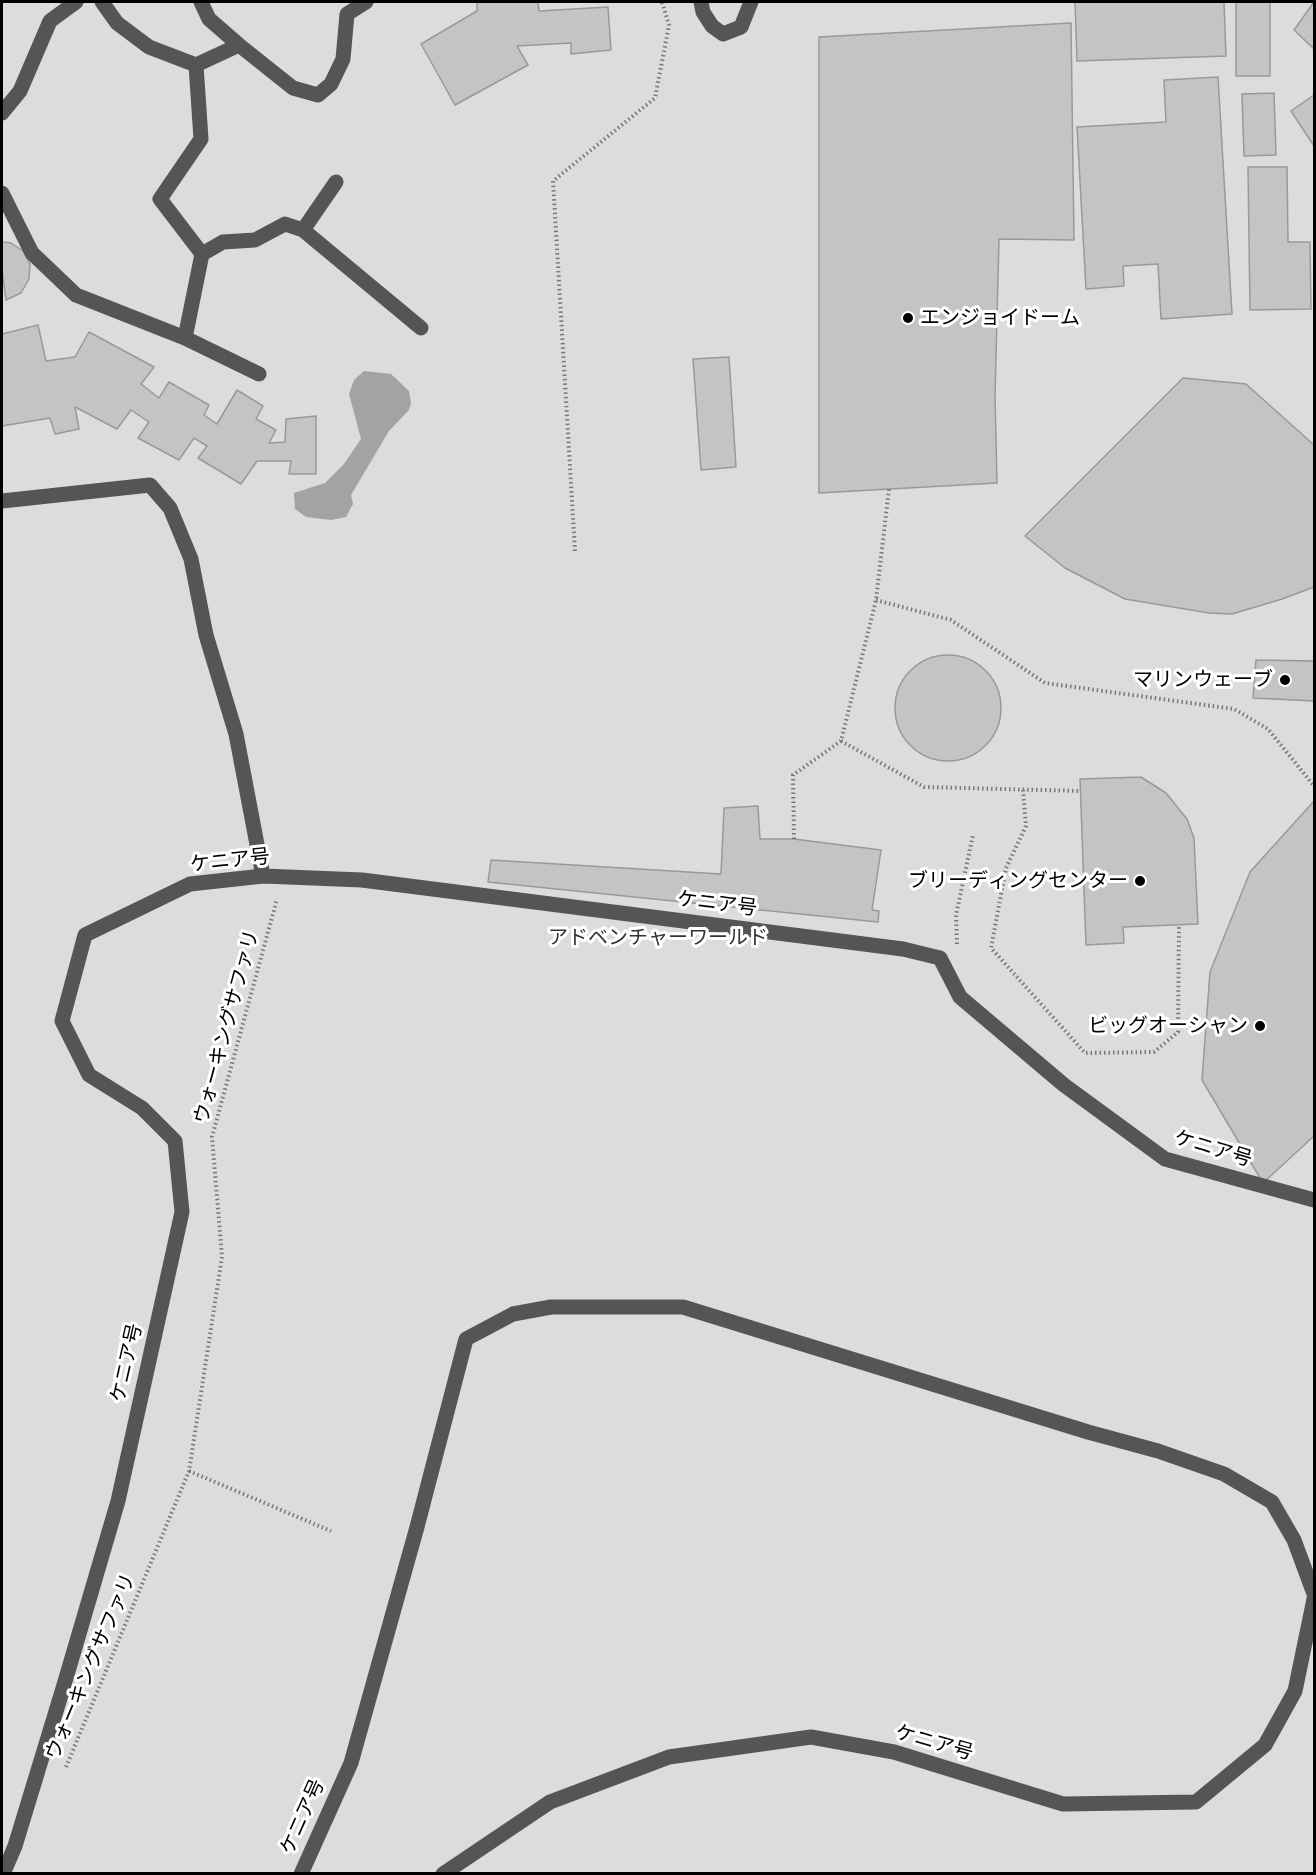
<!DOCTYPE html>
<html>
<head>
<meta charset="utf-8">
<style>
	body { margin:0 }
	#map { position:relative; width:1316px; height:1875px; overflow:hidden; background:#fff; font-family:"PT Sans",sans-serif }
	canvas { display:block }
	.frame { position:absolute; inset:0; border:3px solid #000; pointer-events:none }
</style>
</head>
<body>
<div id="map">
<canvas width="1316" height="1875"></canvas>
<div class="frame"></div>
</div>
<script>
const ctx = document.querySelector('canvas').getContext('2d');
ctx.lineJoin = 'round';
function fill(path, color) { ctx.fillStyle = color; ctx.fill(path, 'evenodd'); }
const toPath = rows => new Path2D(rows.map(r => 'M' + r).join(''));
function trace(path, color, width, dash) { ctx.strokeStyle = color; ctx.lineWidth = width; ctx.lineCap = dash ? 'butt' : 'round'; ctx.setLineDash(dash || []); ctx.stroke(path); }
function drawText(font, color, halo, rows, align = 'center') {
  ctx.font = font + ' "PT Sans","Noto Sans JP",sans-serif'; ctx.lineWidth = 6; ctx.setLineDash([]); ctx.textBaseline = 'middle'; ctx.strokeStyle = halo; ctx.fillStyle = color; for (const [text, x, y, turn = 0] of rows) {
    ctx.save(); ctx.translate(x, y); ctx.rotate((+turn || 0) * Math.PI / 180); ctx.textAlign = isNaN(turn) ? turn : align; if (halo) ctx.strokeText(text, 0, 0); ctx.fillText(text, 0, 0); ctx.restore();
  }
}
fill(toPath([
	[2,2,1314,2,1314,1873,2,1874]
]), '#dcdcdc');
fill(toPath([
	[364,371,391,374,409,391,411,403,409,410,389,431,351,495,353,504,346,517,331,520,306,517,295,509,294,493,325,483,344,464,361,439,349,394,354,380]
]), '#a3a3a3');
const building = toPath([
	[477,2,538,2,539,11,608,7,611,50,571,54,571,43,517,46,528,65,455,105,421,44,477,11,477,2],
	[1075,2,1224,2,1226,56,1077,61,1075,2],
	[1236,2,1270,2,1270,76,1236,76,1236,2],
	[1314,2,1314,49,1294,30,1314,2],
	[1071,23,1074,240,999,239,995,396,997,483,819,493,819,37,1071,23],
	[1218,77,1232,314,1161,319,1158,264,1123,266,1124,286,1086,289,1077,127,1166,122,1164,80,1218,77],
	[1274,93,1276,155,1244,156,1242,94,1274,93],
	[1314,95,1314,146,1291,111,1314,95],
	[1248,167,1287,167,1288,242,1310,242,1311,309,1250,310,1248,167],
	[2,242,11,243,23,251,30,264,29,279,21,293,6,300,2,270,2,242],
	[38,325,46,361,75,357,89,332,154,367,141,384,159,398,169,382,209,405,204,415,217,424,237,390,263,406,256,419,276,430,269,443,285,442,286,419,316,416,316,474,289,474,291,461,257,461,241,484,198,458,207,446,194,438,179,460,138,438,149,422,131,410,117,429,75,407,79,429,55,434,50,418,2,426,2,334,38,325],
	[729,357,736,467,701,470,693,359,729,357],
	[1183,378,1246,384,1314,445,1314,587,1282,599,1232,614,1209,613,1125,599,1065,568,1025,536,1183,378],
	'895 708a53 53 0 1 1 106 0a53 53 0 1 1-106 0Z',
	[1256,660,1314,661,1314,701,1253,698,1256,660],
	[1141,777,1166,793,1187,819,1194,838,1198,924,1123,927,1124,943,1086,945,1080,779,1141,777],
	[1314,801,1314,1136,1263,1183,1202,1080,1210,972,1250,872,1314,801],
	[758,806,760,839,794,839,881,850,872,910,879,911,878,922,488,882,491,860,721,874,724,808,758,806]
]);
fill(building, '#c4c4c4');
trace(building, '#999', 1.5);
trace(toPath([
	[575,551,553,181,655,98,669,25,662,2],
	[876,600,951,620,1045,683,1234,709,1268,729,1314,786],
	[841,741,924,787,1081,791],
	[1023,790,1026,826,1006,868,991,948,1085,1053,1154,1052,1178,1032,1179,925],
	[794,839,793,775,841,741,876,600,889,489],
	[957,944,956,915,973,835],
	[189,1471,331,1531],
	[66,1767,189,1471,222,1257,212,1137,277,899]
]), '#777', 4, [1.5, 3]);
trace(toPath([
	[102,2,117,23,149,47,196,65,239,45],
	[201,2,209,19,239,45,293,88,318,95,331,84,343,59,347,14,366,2],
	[701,2,703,12,712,26,723,34,741,27,751,2],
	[2,113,20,91,50,21,76,2],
	[2,193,32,253,76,295,185,338,259,374],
	[303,230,336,182],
	[202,254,223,242,255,240,285,224,303,230,421,328],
	[185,338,202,254,160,199,201,139,196,65],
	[2,501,150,485,170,508,191,559,206,635,236,734,263,876],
	[3,1874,15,1846,64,1685,118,1501,182,1212,175,1141,142,1108,89,1075,62,1021,85,935,190,884,263,876,362,880,903,949,940,958,960,997,1064,1085,1165,1159,1314,1200],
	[301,1874,351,1763,417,1527,466,1339,513,1314,551,1307,683,1307,1088,1432,1158,1451,1224,1474,1272,1502,1294,1540,1314,1594],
	[443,1874,550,1802,669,1757,811,1737,894,1752,1063,1804,1196,1802,1265,1745,1295,1691,1314,1599]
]), '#555', 15);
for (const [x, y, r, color] of [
	[908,318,6,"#000"],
	[1285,680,6,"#000"],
	[1140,881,6,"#000"],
	[1260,1026,6,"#000"]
]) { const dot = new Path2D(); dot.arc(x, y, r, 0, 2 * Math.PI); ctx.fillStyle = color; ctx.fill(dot); trace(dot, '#fff', 2); }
drawText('20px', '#000', '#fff', [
	["エンジョイドーム",920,318,"left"],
	["マリンウェーブ",1273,680],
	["ブリーディングセンター",1128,881],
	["ビッグオーシャン",1248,1026]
], 'right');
drawText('20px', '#000', '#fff', [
	["ケニア号",230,861,-6],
	["ケニア号",717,904,7],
	["ウォーキングサファリ",227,1027,-75],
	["ケニア号",1213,1149,17],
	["ケニア号",127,1363,-77],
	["ウォーキングサファリ",91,1667,-67],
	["ケニア号",934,1743,16],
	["ケニア号",303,1817,-66]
]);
drawText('20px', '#333', '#fff', [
	["アドベンチャーワールド",658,938]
]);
</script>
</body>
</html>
